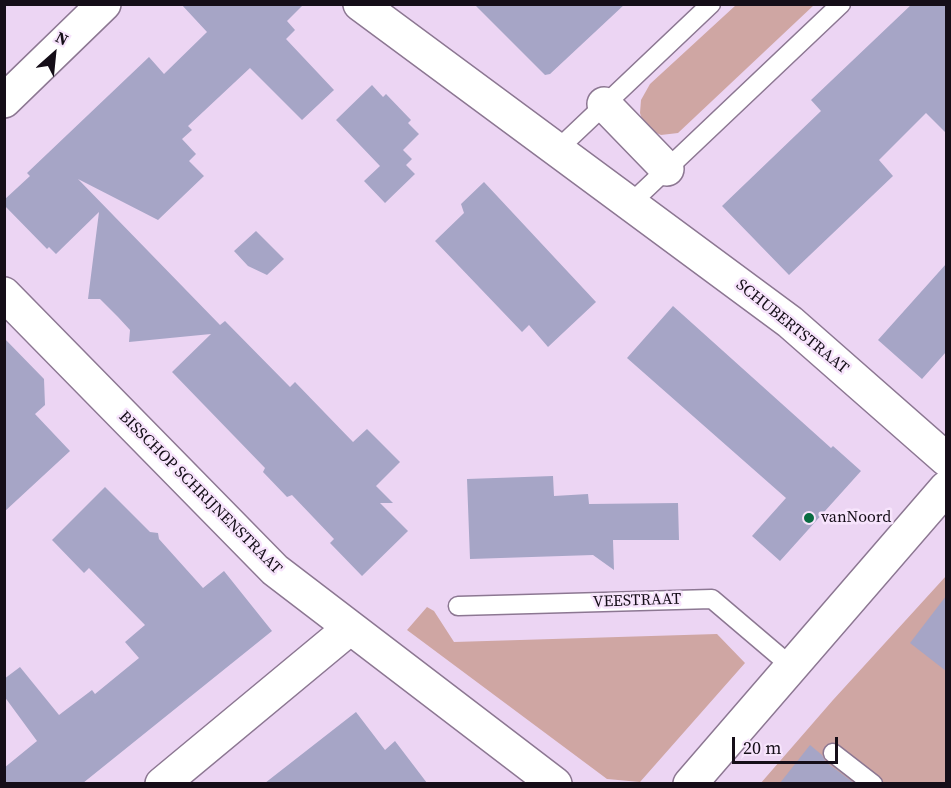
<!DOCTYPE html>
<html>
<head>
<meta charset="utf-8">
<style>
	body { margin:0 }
	#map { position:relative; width:951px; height:788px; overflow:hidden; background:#ecd5f3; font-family:"Source Serif 4",serif }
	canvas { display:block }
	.frame { position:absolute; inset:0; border:6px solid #150e18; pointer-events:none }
	.north { position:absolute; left:24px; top:24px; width:60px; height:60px; -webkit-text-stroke:4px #f7e4fc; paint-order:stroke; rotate:27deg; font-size:16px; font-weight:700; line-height:24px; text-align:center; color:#150e18 }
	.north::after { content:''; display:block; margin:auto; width:21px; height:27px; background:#150e18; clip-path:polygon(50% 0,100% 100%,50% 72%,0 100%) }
	.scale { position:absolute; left:732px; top:737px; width:106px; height:27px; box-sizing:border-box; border:3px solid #150e18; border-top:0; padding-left:8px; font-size:18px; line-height:21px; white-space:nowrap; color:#150e18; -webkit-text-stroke:4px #f7e4fc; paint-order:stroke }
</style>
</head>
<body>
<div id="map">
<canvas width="951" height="788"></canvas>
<div class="frame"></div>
<div class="north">N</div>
<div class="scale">20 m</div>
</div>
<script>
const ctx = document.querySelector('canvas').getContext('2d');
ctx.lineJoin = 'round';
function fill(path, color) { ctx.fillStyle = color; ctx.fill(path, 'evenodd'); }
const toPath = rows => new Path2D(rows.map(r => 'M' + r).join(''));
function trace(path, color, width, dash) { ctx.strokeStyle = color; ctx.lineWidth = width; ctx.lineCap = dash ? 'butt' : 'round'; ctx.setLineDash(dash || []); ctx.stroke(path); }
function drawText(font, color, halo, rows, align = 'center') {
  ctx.font = font + ' "Source Serif 4",serif'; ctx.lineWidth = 5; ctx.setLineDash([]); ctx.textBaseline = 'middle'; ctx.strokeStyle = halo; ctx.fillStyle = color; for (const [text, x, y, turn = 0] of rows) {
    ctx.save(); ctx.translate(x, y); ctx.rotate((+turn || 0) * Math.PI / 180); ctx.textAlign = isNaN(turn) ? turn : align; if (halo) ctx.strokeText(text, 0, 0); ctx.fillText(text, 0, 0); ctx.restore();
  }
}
fill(toPath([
	[736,5,814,5,678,133,661,135,645,128,640,113,641,100,650,84],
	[946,576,946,783,760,784,833,700],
	[427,607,434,611,454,642,717,634,745,663,640,782,607,779,407,630]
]), '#cfa6a3');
fill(toPath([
	[181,4,304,4,287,21,295,30,286,39,334,90,302,120,250,68,188,126,192,130,182,139,196,154,189,161,204,176,158,220,78,179,220,325,225,321,290,387,295,382,353,442,367,429,400,462,376,486,393,503,380,503,408,531,362,576,330,543,334,539,292,495,287,497,263,472,265,468,172,372,211,334,129,342,130,330,118,317,100,299,88,299,99,212,56,254,49,247,47,249,4,205,4,200,30,176,27,173,149,57,164,74,207,32],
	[474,4,625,4,550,74,545,75],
	[912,4,946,4,946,133,926,113,879,160,893,176,789,275,722,206,821,111,811,100],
	[372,85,383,97,386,94,411,120,408,123,419,134,403,150,412,159,406,165,415,174,385,203,364,181,380,166,336,120],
	[484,182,596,302,548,347,529,325,522,332,435,241,464,213,461,204],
	[256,231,284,259,267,275,248,266,234,251],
	[946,264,946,352,922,379,878,340],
	[673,306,831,448,833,446,861,471,780,561,752,536,786,498,627,358],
	[4,338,44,379,45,405,35,414,70,451,4,512],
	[553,476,554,496,588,494,589,504,678,503,679,540,613,540,614,570,593,555,470,559,467,479],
	[105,487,150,532,158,533,159,539,203,588,224,571,272,631,83,783,4,783,4,768,37,741,4,696,4,679,20,667,59,715,92,690,95,694,139,658,125,642,145,625,89,568,84,573,52,540],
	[946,596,946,671,910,643],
	[356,712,385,750,395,741,427,783,265,783],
	[810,745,822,755,826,762,854,783,780,783]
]), '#a6a5c6');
const service = toPath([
	[558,149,711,4],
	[631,203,841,4],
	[458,606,712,599,792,667],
	[833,753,873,784]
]);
const minor = toPath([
	[360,4,790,322,946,459],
	[4,101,104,4],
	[604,104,667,169],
	[4,294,275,570,555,784],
	[162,784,350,628],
	[690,784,946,488]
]);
trace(service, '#8c7792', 21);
trace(minor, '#8c7792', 36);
trace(service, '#fff', 18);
trace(minor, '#fff', 33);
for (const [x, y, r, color] of [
	[809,518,6,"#096c42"]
]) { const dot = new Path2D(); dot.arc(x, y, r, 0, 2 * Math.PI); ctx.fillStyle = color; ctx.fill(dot); trace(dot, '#f7e4fc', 2); }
drawText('16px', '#150e18', '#f7e4fc', [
	["SCHUBERTSTRAAT",792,327,39],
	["BISSCHOP SCHRIJNENSTRAAT",200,493,45],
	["VEESTRAAT",637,601,-2]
]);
drawText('16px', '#150e18', '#f7e4fc', [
	["vanNoord",821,518]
], 'left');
</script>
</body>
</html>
